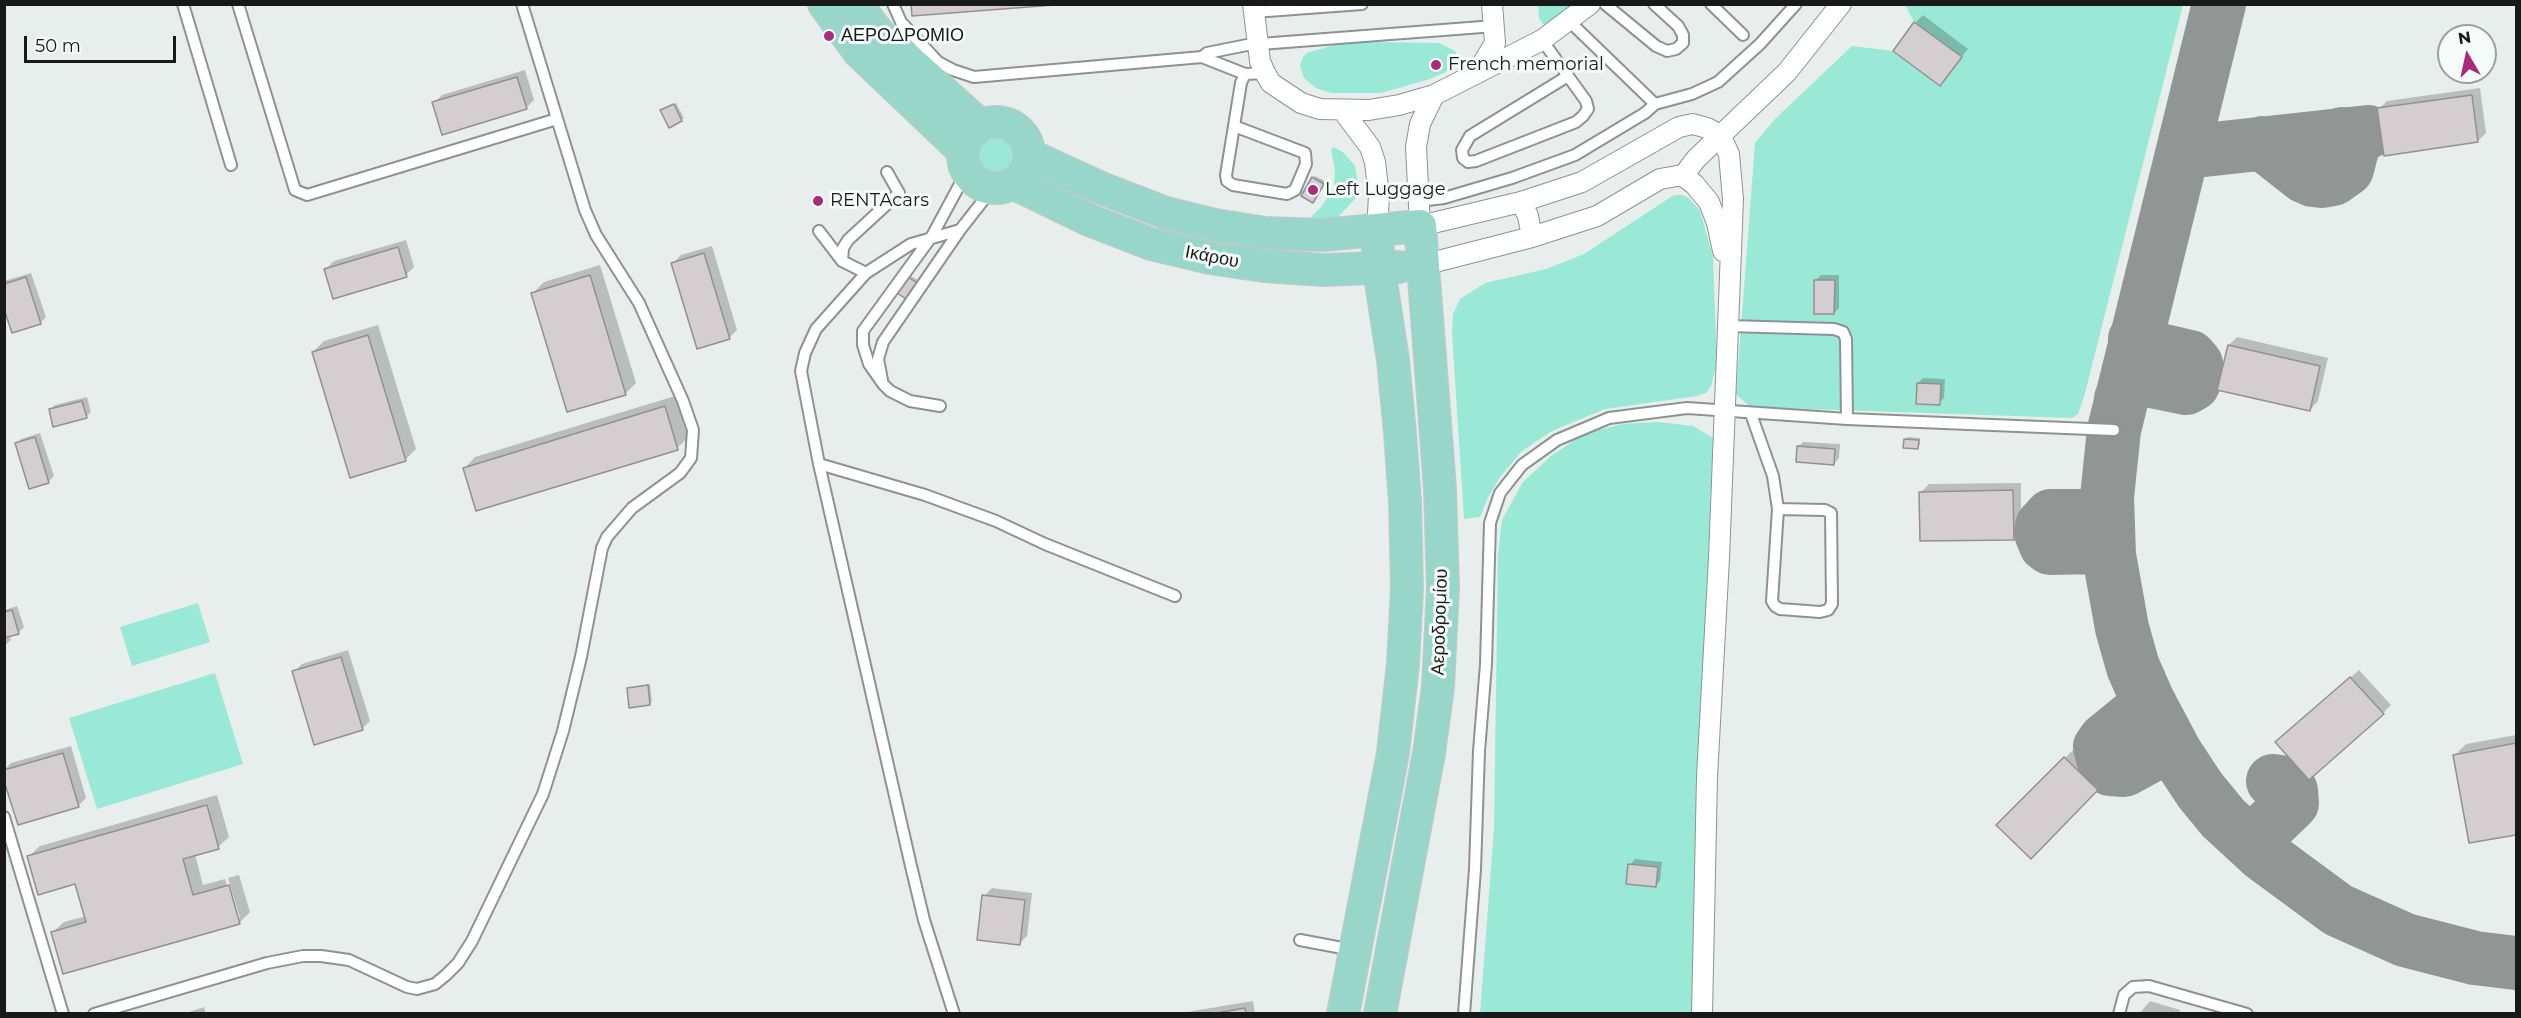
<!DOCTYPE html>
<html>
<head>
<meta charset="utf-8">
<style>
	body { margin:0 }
	#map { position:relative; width:2521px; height:1018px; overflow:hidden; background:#e7eeec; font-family:Montserrat,sans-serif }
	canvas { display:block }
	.frame { position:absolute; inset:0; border:6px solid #181a1a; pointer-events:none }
	.north { position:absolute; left:2437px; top:24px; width:60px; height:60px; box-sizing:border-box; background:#f4fbf9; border:2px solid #9ca1a0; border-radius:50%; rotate:351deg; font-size:16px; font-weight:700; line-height:24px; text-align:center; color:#181a1a }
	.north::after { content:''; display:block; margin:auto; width:21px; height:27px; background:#a82b7d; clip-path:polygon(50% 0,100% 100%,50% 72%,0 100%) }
	.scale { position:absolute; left:24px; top:36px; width:152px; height:27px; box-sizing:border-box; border:3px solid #181a1a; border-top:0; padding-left:8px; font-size:18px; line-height:21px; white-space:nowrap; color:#181a1a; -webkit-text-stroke:4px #f4fbf9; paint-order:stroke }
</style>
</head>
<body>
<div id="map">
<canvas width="2521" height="1018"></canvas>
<div class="frame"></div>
<div class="north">N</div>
<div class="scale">50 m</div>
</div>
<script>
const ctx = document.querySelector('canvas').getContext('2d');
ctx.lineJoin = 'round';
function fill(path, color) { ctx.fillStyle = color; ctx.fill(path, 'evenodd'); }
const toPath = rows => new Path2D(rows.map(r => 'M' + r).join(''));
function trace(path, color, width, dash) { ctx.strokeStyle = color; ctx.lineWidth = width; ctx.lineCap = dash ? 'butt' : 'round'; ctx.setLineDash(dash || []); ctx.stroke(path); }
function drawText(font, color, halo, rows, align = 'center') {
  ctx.font = font + ' Montserrat,sans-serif'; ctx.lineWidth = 6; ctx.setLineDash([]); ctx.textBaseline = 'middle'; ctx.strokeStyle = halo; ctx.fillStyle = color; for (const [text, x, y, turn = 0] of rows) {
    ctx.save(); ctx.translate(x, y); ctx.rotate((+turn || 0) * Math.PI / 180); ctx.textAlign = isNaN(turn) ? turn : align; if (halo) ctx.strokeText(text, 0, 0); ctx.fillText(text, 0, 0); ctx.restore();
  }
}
fill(toPath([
	[1538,5,1581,5,1546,26,1542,23,1539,18],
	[1905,5,2183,5,2084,397,2078,414,2072,418,1750,407,1736,394,1755,143,1775,119,1852,46,1893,51,1940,86,1961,57,1914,22],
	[1364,42,1439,43,1455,51,1459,59,1450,70,1430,79,1381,93,1331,93,1316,88,1304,78,1300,66,1303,57,1307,53,1334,45],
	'979 155a17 17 0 1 1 34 0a17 17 0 1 1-34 0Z',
	[1334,147,1344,153,1355,166,1358,183,1356,192,1334,186,1335,170,1331,149],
	[1333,189,1355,197,1355,199,1338,217,1327,220,1308,220,1322,206],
	[1674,195,1682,195,1689,198,1700,211,1713,257,1717,362,1711,386,1706,393,1697,396,1605,409,1552,431,1522,451,1500,477,1488,497,1480,517,1464,519,1452,333,1453,314,1460,299,1485,283,1546,269,1584,254],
	[1658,422,1693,426,1713,438,1697,845,1693,1013,1480,1014,1494,828,1498,555,1502,520,1523,482,1551,456,1584,434,1622,424],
	[198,603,210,642,132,666,120,627],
	[215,673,243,764,97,809,69,718]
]), '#9ae9d6');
fill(toPath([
	[1923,15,1968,49,1940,84,1915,23],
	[525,70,534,100,526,108,434,103,442,95],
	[2480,88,2486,133,2478,141,2379,109,2387,101],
	[676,103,684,118,681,120,664,109],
	[1315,176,1325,181,1315,199,1313,178],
	[406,240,414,267,406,275,326,269,334,261],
	[712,246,737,330,729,338,673,263,681,255],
	[600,265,636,383,625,394,533,293,544,282],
	[31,273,46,317,40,323,4,304,4,281],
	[1821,275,1839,275,1839,308,1834,313,1816,280],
	[911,276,921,282,899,293,909,278],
	[378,325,416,449,405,460,313,352,324,341],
	[2237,337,2328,358,2318,401,2310,410,2229,345],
	[1923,378,1945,379,1944,398,1939,403,1918,383],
	[675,396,688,438,677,448,465,468,475,457],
	[87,397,91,412,86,417,50,410,55,405],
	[40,433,54,476,49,481,30,487,16,444,21,439],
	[1908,437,1920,438,1920,445,1917,447,1905,439],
	[1803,442,1840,444,1839,458,1834,464,1798,447],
	[2021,483,2021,530,2013,538,1921,492,1929,484],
	[17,606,24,627,19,632,9,635,11,640,4,646,4,610],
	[348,650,370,721,362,729,294,672,302,664],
	[2359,670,2391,705,2383,713,2285,735],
	[650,684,652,702,649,704,628,688],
	[2516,735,2516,833,2470,841,2455,755,2466,744],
	[71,746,86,798,78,806,4,775,4,770,11,763],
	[2073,750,2105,781,2031,856,1998,825],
	[217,795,229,837,218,847,195,854,203,885,225,879,237,918,240,918,228,878,239,875,250,912,239,923,53,932,64,922,86,916,76,883,29,856,40,846],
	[1635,859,1662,862,1660,881,1655,886,1630,865],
	[992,888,1032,893,1027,936,1019,944,984,896],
	[1253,1001,1255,1014,1175,1014],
	[2150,1001,2180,1010,2179,1014,2139,1014],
	[204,1007,206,1014,183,1014]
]), '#0003');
trace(toPath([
	[2219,4,2114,430,2107,497,2109,555,2122,628,2133,667,2148,701,2175,752,2200,790,2223,818,2262,854,2338,910,2405,940,2475,958,2516,963],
	[2185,142,2195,151,2368,132],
	[2262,143,2304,176,2313,180,2322,181,2333,179,2347,169,2352,150,2347,138,2342,134],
	[2121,399,2131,384,2142,379,2186,388,2193,384,2198,372,2196,364,2190,357,2147,347,2135,339],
	[2107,509,2097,516,2051,516,2042,526,2041,533,2046,545,2050,548,2097,547,2109,555],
	[2148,701,2143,709,2105,740,2100,747,2104,762,2110,769,2124,770,2161,750,2166,735],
	[2239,833,2250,835,2263,831,2292,803,2291,791,2280,782,2273,781]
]), '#919695', 54);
const building = toPath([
	[911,4,1067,4,912,16,911,4],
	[1914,22,1962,57,1940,86,1893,51,1914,22],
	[517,77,527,109,442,135,432,102,517,77],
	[2472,95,2478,142,2384,156,2377,108,2472,95],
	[674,104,682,121,669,128,660,110,674,104],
	[1312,177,1324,184,1313,203,1301,196,1312,177],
	[398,247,407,277,333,299,324,269,398,247],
	[704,253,730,339,697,349,671,263,704,253],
	[590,275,626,395,567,412,531,293,590,275],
	[26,277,41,324,12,333,4,309,4,284,26,277],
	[908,277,920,285,909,301,897,293,908,277],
	[1814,280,1835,280,1834,314,1814,314,1814,280],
	[368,335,406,461,350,478,312,352,368,335],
	[2228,345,2320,366,2310,411,2217,390,2228,345],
	[1917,383,1941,384,1940,405,1916,404,1917,383],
	[82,401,87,418,53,427,49,409,82,401],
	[665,406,678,450,476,511,463,468,665,406],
	[35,437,49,483,29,489,15,443,35,437],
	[1904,439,1919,440,1918,449,1903,448,1904,439],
	[1797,446,1835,449,1834,465,1796,462,1797,446],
	[2013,490,2014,540,1920,541,1919,492,2013,490],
	[12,610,19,634,4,638,4,612,12,610],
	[341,657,363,730,314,745,292,671,341,657],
	[2350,677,2384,714,2309,780,2275,742,2350,677],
	[648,685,650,705,629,708,627,688,648,685],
	[2516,743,2516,835,2469,843,2453,755,2516,743],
	[63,753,79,807,18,825,4,781,4,770,63,753],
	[2064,757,2098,790,2031,859,1996,825,2064,757],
	[207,805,219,849,183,859,193,895,229,885,240,924,63,974,51,932,86,922,75,884,38,895,27,856,207,805],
	[1628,864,1658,867,1656,887,1626,884,1628,864],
	[982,895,1025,900,1020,945,977,940,982,895],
	[1245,1008,1246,1014,1211,1014,1245,1008]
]);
fill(building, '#d4ced1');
trace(building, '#948f91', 1.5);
const service = toPath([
	[183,4,231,165],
	[238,4,295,190,307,195,557,119],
	[893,4,901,22,938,62,953,70,974,77,1202,57,1207,53,1247,45,1495,26],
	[1605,4,1656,46,1667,51,1676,49,1683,43,1683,35,1678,26,1654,4],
	[1711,4,1743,35],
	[1254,12,1362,4],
	[1569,21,1655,104],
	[1542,40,1586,101,1588,109,1583,116,1576,122,1476,161,1468,162,1463,158,1462,150,1470,136,1568,76],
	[1202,57,1245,74],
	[1234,126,1305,153,1306,164,1295,190,1287,194,1233,185,1227,181,1226,175,1234,126,1241,83,1245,74,1265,73],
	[1419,201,1444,198,1512,178,1575,155,1645,113,1655,104,1692,94,1718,82,1760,44,1796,4],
	[819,231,842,261,866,273],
	[842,261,843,248,848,240,899,193,887,172],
	[1728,326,1834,329,1843,332,1846,339,1847,419],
	[882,380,878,359,883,342,960,230,993,188],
	[940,406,910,401,890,391,883,384,869,364,863,345,863,331,932,236,967,171],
	[1751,414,1773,476,1778,509,1772,601,1775,606,1780,609,1820,612,1828,610,1832,604,1831,513,1825,510,1778,509],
	[819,464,925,495,996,521,1045,544,1175,596],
	[4,817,63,1014],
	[1300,940,1353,950],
	[94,1014,267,963,303,956,321,956,349,960,407,987,417,989,435,984,446,975,458,963,472,941,543,794,563,731,581,657,602,548,607,537,632,508,680,473,691,458,693,430,683,401,639,303,596,235,585,210,522,4],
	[954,1014,924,920,911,866,819,464,801,371,805,353,816,329,866,273,911,244,960,230],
	[1464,1014,1475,869,1479,751,1486,664,1490,523,1500,493,1522,465,1557,440,1609,418,1687,408,1847,419,2114,430],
	[2119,1014,2124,995,2133,987,2149,986,2247,1014]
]);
const minor = toPath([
	[1253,4,1260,61,1265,73,1271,83,1301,103,1320,109,1369,110,1399,105,1434,95],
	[1590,4,1542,40,1434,95,1420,124,1416,147,1420,226,1521,202,1582,182,1679,127,1693,124,1707,128,1720,135,1729,154,1733,199,1719,558,1707,777,1702,1014],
	[1478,71,1495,43,1492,4],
	[1343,111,1370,147,1375,162,1379,196,1377,230],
	[1683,176,1696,159,1787,72,1841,4],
	[1521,202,1528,216,1532,237],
	[1423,265,1532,237,1597,216,1660,179,1677,176,1683,176,1694,184,1709,202,1717,223,1723,251]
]);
const primary = toPath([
	[824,4,859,52,963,151],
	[856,4,881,36,981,126],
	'963 155a33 33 0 1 1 66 0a33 33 0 1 1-66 0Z',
	[1029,155,1101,188,1166,213,1215,225,1265,233,1322,235,1420,226,1440,489,1443,588,1438,687,1429,753,1380,1014],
	[1013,183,1089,220,1151,244,1210,258,1264,266,1323,270,1399,267],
	[1343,1014,1393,753,1403,664,1407,589,1405,502,1400,433,1393,360,1379,269,1377,230]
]);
trace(service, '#8d9391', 14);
trace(minor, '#8d9391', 22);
trace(primary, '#c8c8c8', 34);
trace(service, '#fff', 10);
trace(minor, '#fff', 20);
trace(primary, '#98d6ca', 32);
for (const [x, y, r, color] of [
	[829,36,6,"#a82b7d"],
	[1436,65,6,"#a82b7d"],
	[1313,190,6,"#a82b7d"],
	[818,201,6,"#a82b7d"]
]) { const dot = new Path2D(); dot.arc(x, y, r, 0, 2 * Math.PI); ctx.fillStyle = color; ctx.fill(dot); trace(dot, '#f4fbf9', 2); }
drawText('18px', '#181a1a', '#f4fbf9', [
	["ΑΕΡΟΔΡΟΜΙΟ",841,36],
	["French memorial",1448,65],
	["Left Luggage",1325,190],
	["RENTAcars",830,201]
], 'left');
drawText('18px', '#181a1a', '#f4fbf9', [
	["Ικάρου",1212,257,11],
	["Αεροδρομίου",1440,622,-88]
]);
</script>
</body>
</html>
